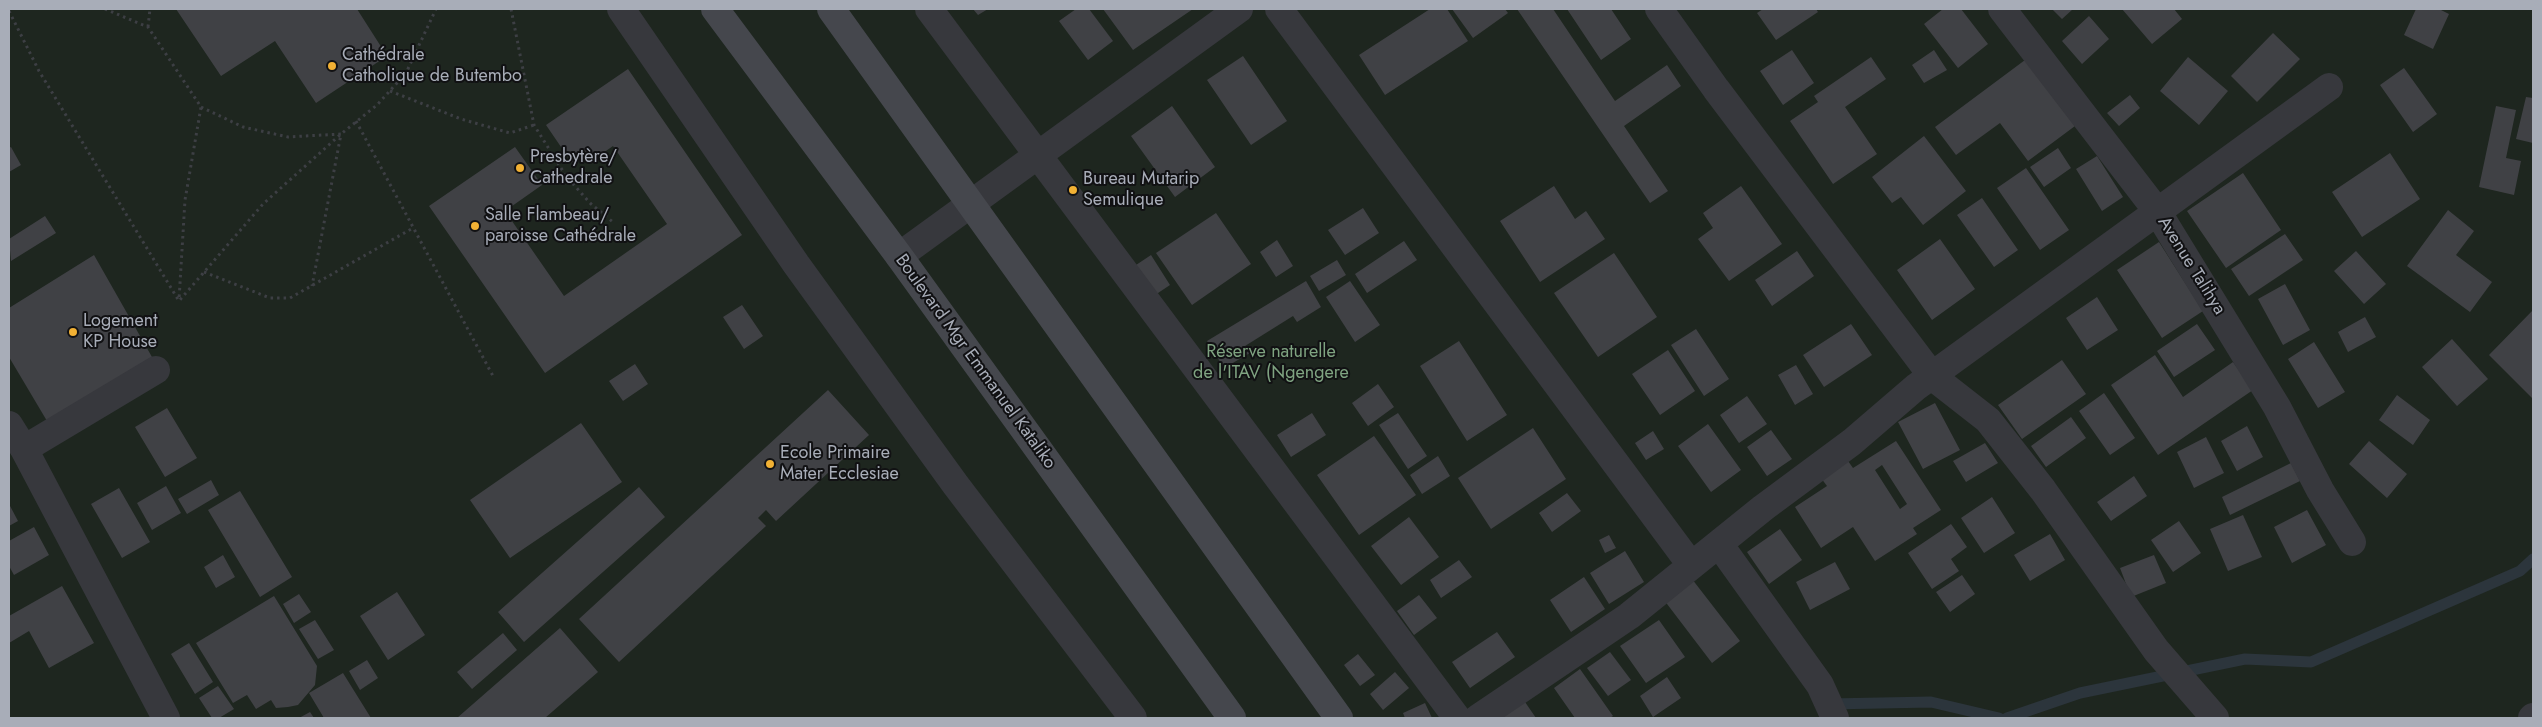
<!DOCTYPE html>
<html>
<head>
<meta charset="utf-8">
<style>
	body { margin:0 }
	#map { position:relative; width:2542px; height:727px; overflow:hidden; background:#161618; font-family:Jost,sans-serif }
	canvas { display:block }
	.frame { position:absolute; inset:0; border:10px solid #a8adb8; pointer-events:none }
</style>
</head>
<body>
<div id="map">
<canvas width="2542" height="727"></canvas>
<div class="frame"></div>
</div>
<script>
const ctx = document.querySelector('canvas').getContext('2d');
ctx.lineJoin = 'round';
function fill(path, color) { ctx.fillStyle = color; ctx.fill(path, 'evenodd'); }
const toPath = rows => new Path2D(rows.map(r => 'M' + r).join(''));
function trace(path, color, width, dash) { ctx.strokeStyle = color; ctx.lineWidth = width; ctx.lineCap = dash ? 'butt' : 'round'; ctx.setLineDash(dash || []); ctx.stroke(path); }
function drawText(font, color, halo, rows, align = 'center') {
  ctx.font = font + ' Jost,sans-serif'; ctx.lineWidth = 4; ctx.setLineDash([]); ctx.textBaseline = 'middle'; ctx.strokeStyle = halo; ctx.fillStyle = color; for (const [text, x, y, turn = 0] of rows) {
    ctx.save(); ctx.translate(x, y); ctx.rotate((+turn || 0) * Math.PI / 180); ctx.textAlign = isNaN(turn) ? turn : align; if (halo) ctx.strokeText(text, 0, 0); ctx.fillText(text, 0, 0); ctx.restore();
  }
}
fill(toPath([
	[9,9,2533,9,2533,718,9,718]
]), '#1e261f');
trace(toPath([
	[1830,704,1931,702,1999,718],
	[2007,718,2080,693,2245,659,2311,662,2520,571,2533,559]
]), '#2c353c', 11);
fill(toPath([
	[176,9,357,9,387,56,316,103,275,41,221,76],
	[973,9,988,9,978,15],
	[1076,9,1089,9,1113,41,1088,60,1059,21],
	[1103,9,1193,9,1133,50],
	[1430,9,1447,9,1468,41,1385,95,1359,55],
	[1452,9,1505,9,1508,13,1473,38],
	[1517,9,1553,9,1615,101,1667,65,1681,86,1624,126,1668,191,1650,203],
	[1567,9,1611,9,1631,39,1601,60],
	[1763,9,1816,9,1818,12,1776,40,1757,13],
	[1943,9,1961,9,1988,44,1958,68,1924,24],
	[2052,9,2073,9,2062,19],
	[2122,9,2174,9,2182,19,2152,44],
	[2416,9,2439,9,2449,14,2433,49,2404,35],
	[2089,16,2109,39,2082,64,2062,41],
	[2273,33,2300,59,2257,102,2231,76],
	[1792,50,1814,83,1783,105,1760,71],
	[1934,50,1947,70,1924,83,1912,65],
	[1243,56,1287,121,1251,145,1207,80],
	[1871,57,1886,79,1845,107,1877,154,1833,184,1790,121,1818,102,1814,96],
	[2188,57,2228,91,2199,125,2160,91],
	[2025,60,2075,126,2028,161,2000,123,1956,155,1935,127],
	[2404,68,2437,114,2413,132,2380,85],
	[628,69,742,235,545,373,429,206,515,147,542,185,505,211,564,296,667,224,613,146,593,160,588,152,572,163,546,125],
	[2130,95,2140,108,2119,126,2107,113],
	[2526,97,2533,98,2533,143,2516,139],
	[1172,106,1215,167,1175,197,1131,136],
	[2496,106,2516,110,2506,158,2521,161,2514,195,2479,187],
	[1924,136,1966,191,1923,225,1901,197,1892,203,1872,177],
	[11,147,21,165,9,172,9,148],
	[2058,148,2071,168,2044,187,2030,167],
	[2390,153,2420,199,2362,237,2332,192],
	[2097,156,2123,197,2102,211,2076,169],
	[2026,168,2069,230,2040,250,1997,188],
	[2243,173,2281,230,2226,268,2187,211],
	[1554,186,1575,219,1586,211,1605,239,1540,282,1500,221],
	[1741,186,1782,244,1729,281,1698,239,1713,228,1703,213],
	[1982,198,2018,250,1994,267,1957,215],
	[1363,208,1379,233,1345,255,1328,230],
	[2448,210,2474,231,2456,255,2492,282,2470,312,2407,266],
	[1216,213,1251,264,1192,305,1156,253],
	[45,216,56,233,11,261,9,239],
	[2285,234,2303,260,2249,296,2231,269],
	[1940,239,1975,289,1932,320,1897,270],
	[1277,240,1293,266,1276,277,1260,252],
	[1404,241,1417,260,1367,293,1355,274],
	[2159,242,2203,311,2162,338,2117,270],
	[1797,251,1814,276,1772,306,1755,280],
	[2356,251,2386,284,2364,304,2334,271],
	[1614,253,1657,317,1598,357,1554,293],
	[94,255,152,357,47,421,9,357,9,308],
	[1151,255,1170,285,1152,297,1133,267],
	[1337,260,1346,275,1319,291,1310,276],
	[1306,281,1321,307,1297,322,1293,316,1245,346,1250,353,1224,368,1207,341],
	[1350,281,1380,325,1355,342,1326,297],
	[2285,284,2310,330,2283,345,2258,299],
	[2097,297,2118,330,2087,350,2066,318],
	[742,305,763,336,744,349,723,317],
	[2533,310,2533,399,2489,355],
	[2365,317,2376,337,2348,352,2338,332],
	[1851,324,1872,355,1824,387,1803,355],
	[2197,324,2215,350,2174,377,2157,351],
	[1696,329,1729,379,1704,396,1671,345],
	[2452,339,2488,379,2457,406,2422,367],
	[1459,341,1507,415,1467,441,1420,366],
	[2314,342,2345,392,2318,408,2288,359],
	[1668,350,1695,391,1660,415,1632,374],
	[2155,355,2183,397,2233,362,2253,390,2158,455,2111,385],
	[2062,360,2086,394,2022,439,1998,405],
	[635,364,648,384,623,401,609,381],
	[1796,365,1813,394,1795,405,1778,375],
	[1378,384,1394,407,1368,426,1352,403],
	[828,390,869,435,776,521,766,510,758,518,766,526,619,662,579,619],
	[2104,393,2135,438,2110,455,2079,411],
	[2397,395,2430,420,2413,445,2379,420],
	[1747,396,1767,424,1739,443,1720,415],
	[1935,403,1960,450,1923,469,1898,422],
	[167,408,197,458,165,477,135,427],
	[1312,413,1326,435,1291,457,1277,435],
	[1398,413,1427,456,1408,469,1379,425],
	[2071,417,2086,438,2046,467,2031,446],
	[581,423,622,482,510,558,470,500],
	[1708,424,1741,470,1711,492,1678,446],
	[2247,426,2263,457,2237,471,2221,441],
	[1533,428,1566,479,1491,529,1458,478],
	[1771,430,1792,459,1767,476,1747,447],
	[1653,431,1664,449,1646,460,1635,443],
	[1374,436,1416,495,1359,535,1317,475],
	[2206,437,2224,473,2194,488,2177,452],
	[1896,441,1941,510,1913,528,1917,534,1875,561,1853,527,1821,548,1795,507,1827,486,1821,478,1848,461,1853,468],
	[1882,465,1907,504,1900,509,1875,470],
	[2369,441,2407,474,2387,498,2349,464],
	[1985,443,1998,463,1966,482,1953,461],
	[1438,456,1450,476,1422,494,1410,475],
	[2291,463,2300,481,2230,515,2222,497],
	[2134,476,2147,496,2111,521,2097,502],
	[211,480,219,495,187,514,178,499],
	[166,486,181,513,152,530,137,503],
	[639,487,665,517,524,642,498,612],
	[119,488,150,542,122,558,91,504],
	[240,491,292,577,260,597,208,510],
	[1567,493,1581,511,1552,532,1539,513],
	[1992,497,2015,533,1984,553,1961,518],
	[9,504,18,521,9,526],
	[2307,510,2326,545,2292,563,2274,527],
	[2243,515,2262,557,2228,571,2210,529],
	[1409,517,1439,557,1401,585,1371,546],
	[2179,521,2201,553,2173,572,2151,540],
	[1951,524,1967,547,1951,559,1959,571,1932,589,1908,553],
	[34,527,49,555,14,575,9,566,9,541],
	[1780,529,1802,560,1769,584,1747,552],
	[2050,534,2065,560,2030,581,2014,555],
	[1609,535,1616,548,1605,553,1599,540],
	[1625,551,1644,582,1609,604,1590,573],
	[223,555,235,577,216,588,204,567],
	[2154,555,2166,583,2131,597,2120,568],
	[1459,560,1472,577,1441,598,1430,580],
	[1835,562,1850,589,1810,610,1796,582],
	[1962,575,1975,594,1950,612,1936,592],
	[1584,577,1605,609,1571,632,1550,600],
	[1692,579,1740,641,1712,663,1664,600],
	[62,586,94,643,49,668,29,631,9,643,9,616],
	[397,592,425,635,388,660,360,616],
	[299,594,311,612,294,623,283,604],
	[1419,595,1437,618,1414,635,1397,611],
	[274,596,317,666,315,685,298,705,288,707,276,708,271,700,256,709,247,695,233,703,196,643],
	[315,620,334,650,318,659,299,629],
	[1659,620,1685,657,1646,683,1620,646],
	[560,628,598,672,545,718,457,718],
	[1497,632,1515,657,1470,688,1452,662],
	[503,633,517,650,472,689,457,672],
	[189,643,213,682,195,694,171,654],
	[1610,652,1631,680,1608,696,1587,668],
	[1358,654,1375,675,1360,686,1344,665],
	[367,660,378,678,360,690,349,671],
	[1580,669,1613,716,1610,718,1575,718,1554,688],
	[1395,672,1409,688,1383,710,1370,694],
	[343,673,371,718,324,718,309,693],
	[1667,677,1681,698,1653,717,1640,696],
	[218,686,234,709,219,718,212,718,199,698],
	[1525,702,1536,718,1500,718],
	[1425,703,1432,718,1405,718,1403,713],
	[310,712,314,718,299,718]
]), '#404145');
trace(toPath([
	[105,9,148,27,201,107,185,200,179,300],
	[511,9,534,125,566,176,590,203,614,223],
	[9,11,39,71,179,301,263,204,341,134,377,105,406,73,436,9],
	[148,27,150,9],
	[390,91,461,119,510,133,534,125],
	[201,107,243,127,288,137,341,134,312,286],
	[356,121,493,376],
	[204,272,270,298,290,298,413,228]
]), '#3d3f44', 3, [2.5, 4]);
trace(toPath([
	[621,9,796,264,955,484,1133,718],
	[929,9,1457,718],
	[1279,9,1691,565],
	[1659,9,1716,89,1933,377,1988,420,2043,490,2156,650,2215,718],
	[2002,9,2157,211,2277,407,2320,490,2352,542],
	[899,256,1239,9],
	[9,425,24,449,166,718],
	[24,449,156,370],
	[1719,544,1820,685,1835,718],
	[1478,718,1629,616,1763,508,1852,442,1916,387,2329,87],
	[2532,718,2533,717]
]), '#37383d', 28);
trace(toPath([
	[715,9,899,256,1232,718],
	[831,9,1339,718]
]), '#45474d', 28);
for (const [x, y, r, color] of [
	[332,66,5,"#f2b134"],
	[520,168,5,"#f2b134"],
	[1073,190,5,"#f2b134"],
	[475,226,5,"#f2b134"],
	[73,332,5,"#f2b134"],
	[770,464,5,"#f2b134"]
]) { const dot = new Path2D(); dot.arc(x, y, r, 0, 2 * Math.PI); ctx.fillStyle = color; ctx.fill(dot); trace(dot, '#111113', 2); }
drawText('18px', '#a8adb8', '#111113', [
	["Cathédrale",342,56],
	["Catholique de Butembo",342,77],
	["Presbytère/",530,158],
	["Cathedrale",530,179],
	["Bureau Mutarip",1083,180],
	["Semulique",1083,201],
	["Salle Flambeau/",485,216],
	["paroisse Cathédrale",485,237],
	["Logement",83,322],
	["KP House",83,343],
	["Ecole Primaire",780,454],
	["Mater Ecclesiae",780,475]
], 'left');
drawText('18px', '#a8adb8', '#111113', [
	["Avenue Talihya",2191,266,58],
	["Boulevard Mgr Emmanuel Kataliko",975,362,54]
]);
drawText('18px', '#7fa381', '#111113', [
	["Réserve naturelle",1271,353],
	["de l'ITAV (Ngengere",1271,374]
]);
</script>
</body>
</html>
